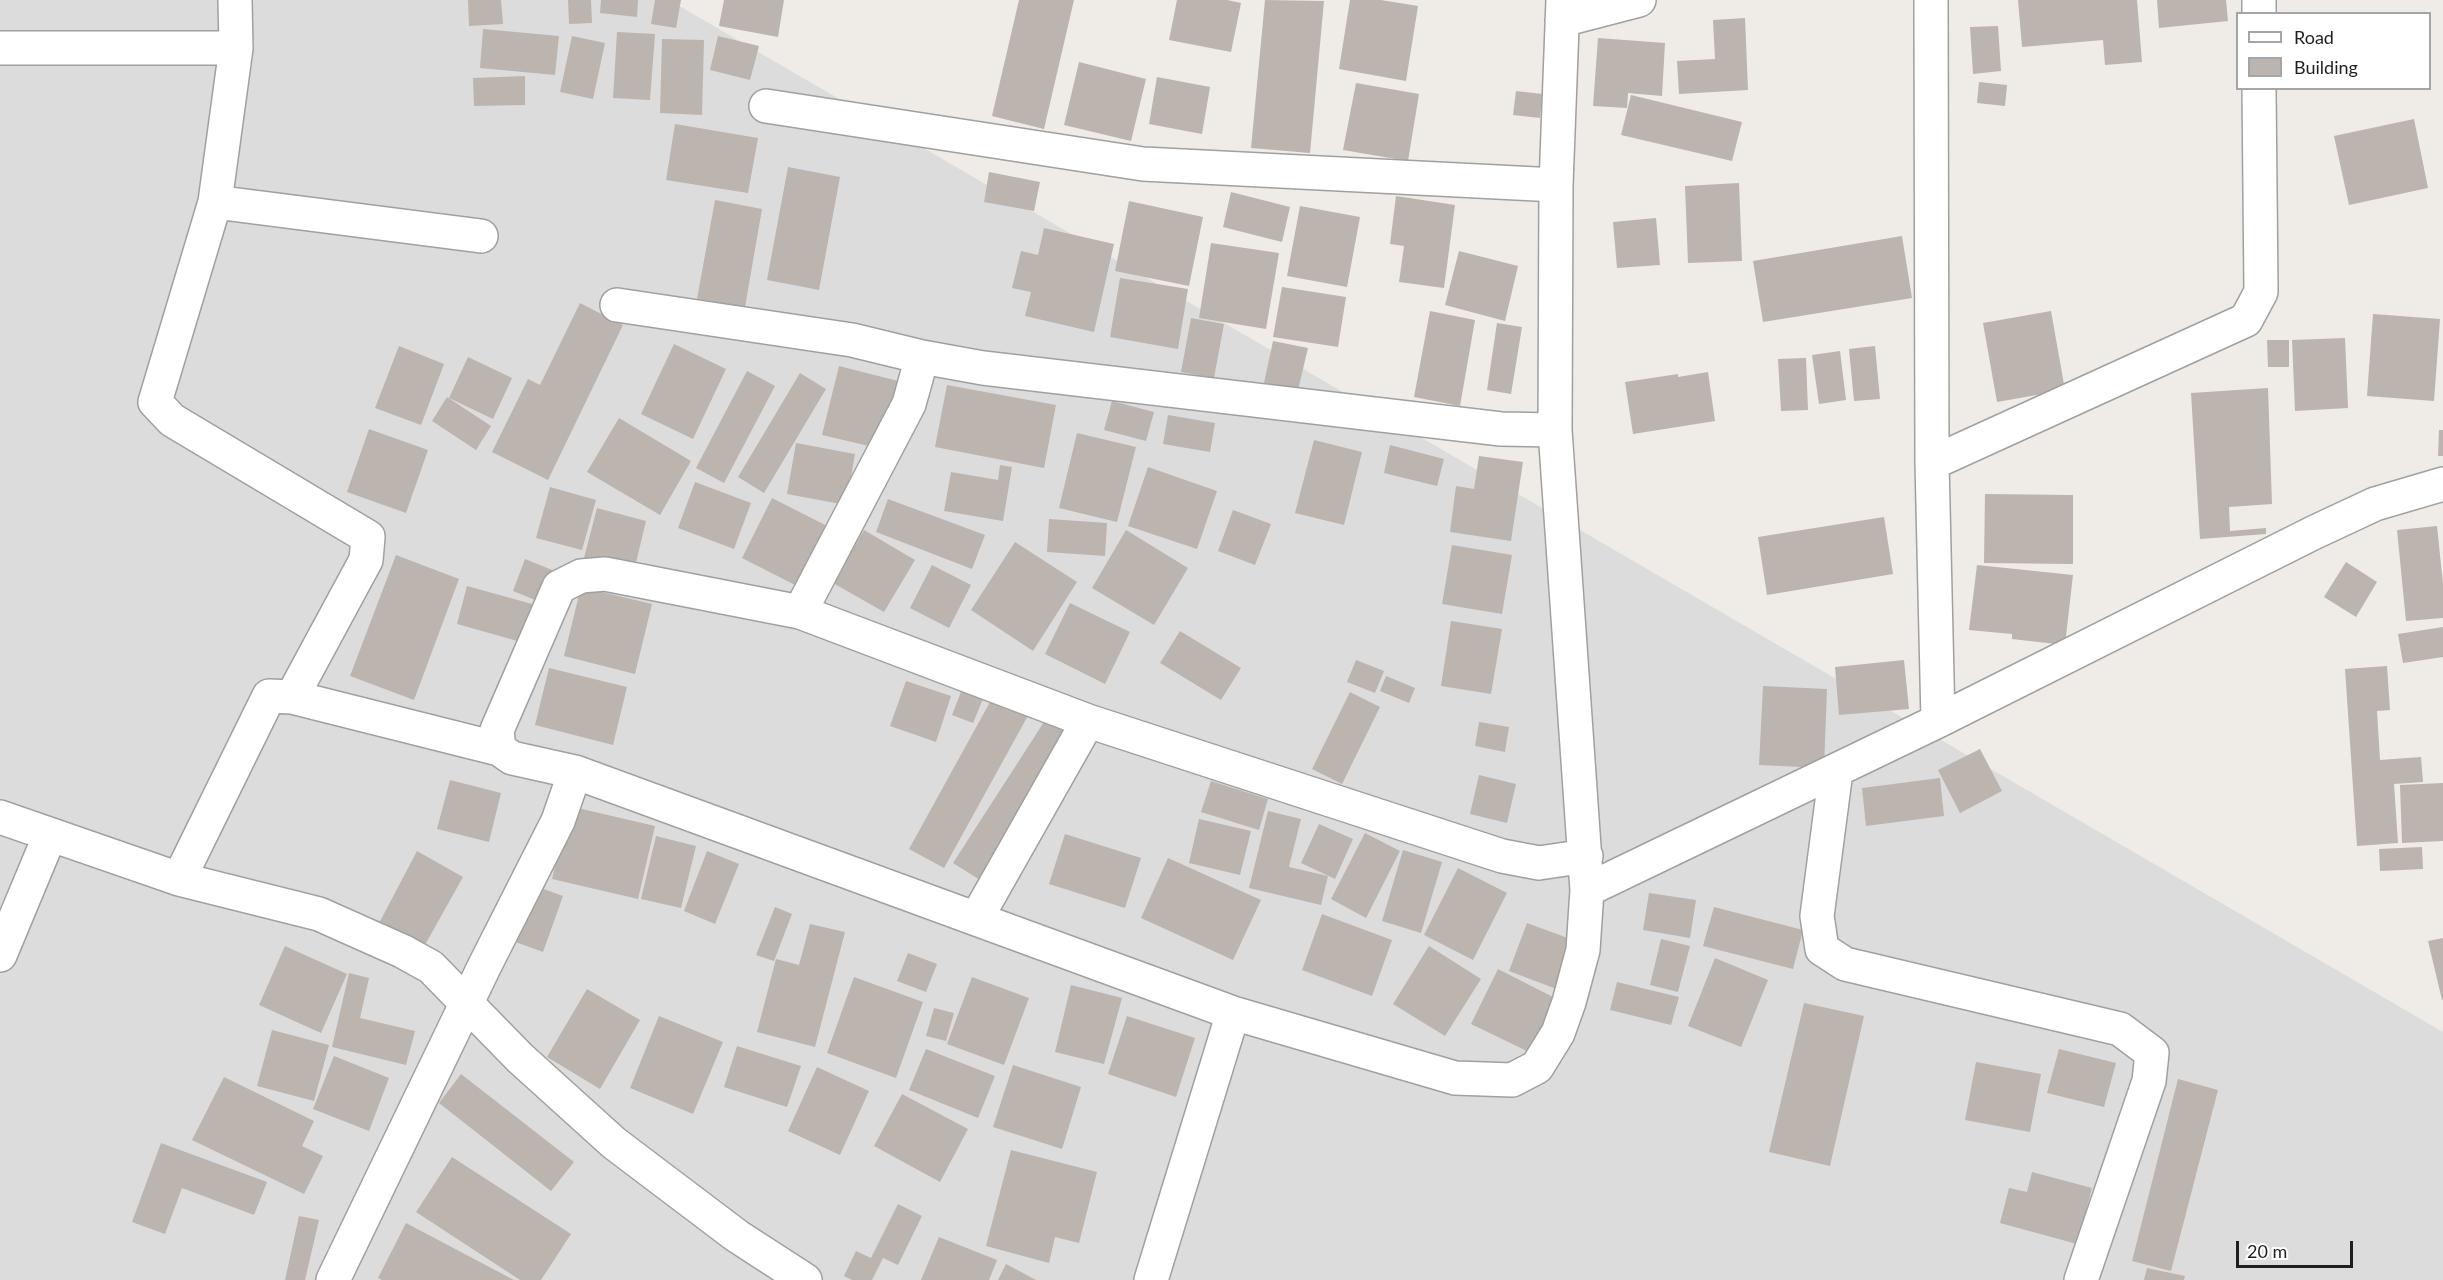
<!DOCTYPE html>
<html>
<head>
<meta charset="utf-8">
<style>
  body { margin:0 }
  #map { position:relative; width:2443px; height:1280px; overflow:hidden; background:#efebe6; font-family:Lato,sans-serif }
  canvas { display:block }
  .legend { position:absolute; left:2236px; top:12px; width:195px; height:78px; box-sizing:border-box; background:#fff; border:2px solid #a5a5a5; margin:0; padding:8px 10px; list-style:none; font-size:18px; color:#1f1f1f }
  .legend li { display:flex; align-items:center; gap:12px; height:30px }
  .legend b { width:30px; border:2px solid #a5a5a5 }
  .scale { position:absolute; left:2236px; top:1241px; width:117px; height:27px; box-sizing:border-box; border:3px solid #1f1f1f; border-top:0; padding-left:8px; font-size:18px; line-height:21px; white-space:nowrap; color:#1f1f1f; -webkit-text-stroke:4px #fff; paint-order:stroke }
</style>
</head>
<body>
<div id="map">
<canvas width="2443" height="1280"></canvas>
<ul class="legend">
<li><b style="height:8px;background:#fff"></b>Road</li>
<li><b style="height:16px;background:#bcb4af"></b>Building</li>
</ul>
<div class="scale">20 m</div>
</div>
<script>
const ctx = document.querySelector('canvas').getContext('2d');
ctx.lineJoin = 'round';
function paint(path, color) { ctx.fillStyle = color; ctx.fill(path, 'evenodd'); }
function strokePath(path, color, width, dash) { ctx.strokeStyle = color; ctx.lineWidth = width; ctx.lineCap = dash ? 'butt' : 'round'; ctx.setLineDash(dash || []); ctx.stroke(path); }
const residential = new Path2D(`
  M0,0H669L2443,1032V1280H0Z`);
const building = new Path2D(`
  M468,0H501L503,24L469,26Z
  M568,0H591L592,23L569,24Z
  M601,0H638L637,17L600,13Z
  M655,0H681L676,28L651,24Z
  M724,0H784L778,37L719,26Z
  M1019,0H1074L1044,129L992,116Z
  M1177,0H1227L1241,3L1231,52L1169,40Z
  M1265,0L1324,1L1310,153L1251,148Z
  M1350,0H1381L1418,6L1406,81L1339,69Z
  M2018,0H2137L2142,62L2105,65L2103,40L2022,47Z
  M2157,0H2226L2228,21L2159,28Z
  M1745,18L1748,90L1679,94L1677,61L1715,59L1713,20Z
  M1998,26L2001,71L1973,74L1970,27Z
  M483,29L559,36L555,75L480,68Z
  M617,32L655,34L650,100L613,98Z
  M572,36L605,43L593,99L560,92Z
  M718,36L759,46L750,80L710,70Z
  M1598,38L1665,43L1662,96L1628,93L1627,108L1593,106Z
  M662,39L704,40L702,115L660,113Z
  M1079,62L1146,79L1131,141L1064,125Z
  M525,76V105L474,106L473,78Z
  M1157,77L1210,87L1202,134L1149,124Z
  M1979,82L2007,85L2005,106L1977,103Z
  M1356,83L1419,94L1408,161L1343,150Z
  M1516,91L1542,94L1540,118L1513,115Z
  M1631,95L1742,122L1732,161L1621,135Z
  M2414,119L2428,188L2349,205L2334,136Z
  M675,124L758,138L748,193L666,180Z
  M788,167L840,177L819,290L767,280Z
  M989,172L1040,182L1034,211L984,202Z
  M1739,183L1742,261L1688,263L1685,186Z
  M1231,192L1290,207L1282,242L1223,227Z
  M1396,196L1455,205L1444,288L1399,282L1404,246L1390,244Z
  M715,200L762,209L745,307L697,299Z
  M1129,201L1203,217L1189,286L1115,271Z
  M1300,206L1360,217L1347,287L1287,276Z
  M1656,218L1660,265L1617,268L1613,222Z
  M1044,228L1114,244L1094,332L1025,316L1031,292L1012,288L1021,251L1038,255Z
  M1902,236L1912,298L1763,322L1753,261Z
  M1211,243L1279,253L1266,329L1199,318Z
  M1459,251L1518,266L1505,321L1445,305Z
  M1120,278L1188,289L1178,349L1110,337Z
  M1282,287L1346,297L1338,347L1273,337Z
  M580,303L623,325L548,480L492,452L528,379L540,385Z
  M1430,311L1475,320L1460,406L1414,397Z
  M2051,311L2065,390L1997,402L1983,323Z
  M2373,314L2440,319L2434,401L2367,396Z
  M1191,318L1224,324L1214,378L1181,372Z
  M1497,323L1522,327L1511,394L1487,390Z
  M2345,338L2348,408L2295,411L2292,340Z
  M2267,340H2289V367H2268Z
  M1273,341L1308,348L1298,390L1264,383Z
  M674,344L726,369L693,439L641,414Z
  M399,346L444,364L421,425L375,408Z
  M1875,346L1880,399L1854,401L1849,349Z
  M1840,351L1846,400L1819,404L1812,355Z
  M468,357L512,378L493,419L449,398Z
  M1806,358L1808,410L1781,411L1778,359Z
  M839,366L902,382L886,450L822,435Z
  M747,371L775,386L724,483L696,468Z
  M1708,372L1715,421L1633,434L1625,382L1678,374V377Z
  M800,373L826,389L764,493L738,477Z
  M947,385L1056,405L1044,468L935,447Z
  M2268,388L2272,504L2229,507L2230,531L2266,528V534L2200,539L2191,393Z
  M447,397L491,426L476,450L432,421Z
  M1112,401L1154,412L1146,441L1104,430Z
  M1168,415L1215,423L1210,452L1163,444Z
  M619,418L691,461L660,515L587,472Z
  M369,429L428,450L406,513L347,492Z
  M2439,430H2443V456H2438Z
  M1077,433L1136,447L1117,522L1059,508Z
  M1314,440L1362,452L1344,525L1295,513Z
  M796,443L855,454L846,505L787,494Z
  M1390,445L1444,459L1437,486L1384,473Z
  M1479,456L1523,462L1511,541L1450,532L1456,486L1474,489Z
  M1000,465L1012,467L1003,521L944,511L951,472L998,480Z
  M1148,467L1217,491L1197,549L1128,526Z
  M695,482L751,503L734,549L678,528Z
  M550,487L596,500L582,550L536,538Z
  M1985,494L2073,495V564L1984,563Z
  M772,498L833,529L803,589L742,558Z
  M888,499L985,535L972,569L876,532Z
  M597,508L646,521L634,571L584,558Z
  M1233,510L1271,524L1255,565L1218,551Z
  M1884,517L1893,574L1767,595L1758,537Z
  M1049,519L1107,523L1105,556L1047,552Z
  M2437,526L2443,584V618L2406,621L2397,530Z
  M864,530L915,560L884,612L833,583Z
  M1126,530L1188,568L1154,625L1092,588Z
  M1015,542L1077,582L1033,651L971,610Z
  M1452,545L1512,555L1502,614L1442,604Z
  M396,555L459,579L414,700L350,676Z
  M525,559L552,570L540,602L513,591Z
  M2346,562L2377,582L2356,617L2324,597Z
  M932,565L971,585L949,628L910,608Z
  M1977,565L2073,575L2065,645L2012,639V634L1969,630Z
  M467,586L532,604L521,642L457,624Z
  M581,587L652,604L635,674L564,656Z
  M1070,603L1130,632L1105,684L1045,654Z
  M1451,621L1502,629L1491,694L1441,686Z
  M2443,627V657L2403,663L2398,634Z
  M1180,631L1241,668L1221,700L1160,663Z
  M1356,660L1384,671L1375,693L1347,682Z
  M1904,660L1909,709L1839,715L1835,667Z
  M2387,666L2390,710L2377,711L2380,760L2421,757L2423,782L2394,784L2398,843L2357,846L2345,669Z
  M549,668L627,687L613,745L535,725Z
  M1386,676L1415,688L1409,703L1380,691Z
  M906,681L951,696L936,742L890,726Z
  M964,684L985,694L973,723L952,715Z
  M1763,686L1827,689L1824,768L1759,765Z
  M1350,692L1380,707L1342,784L1312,769Z
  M995,693L1030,712L944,868L909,849Z
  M1053,708L1080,726L980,880L953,863Z
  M1479,722L1509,727L1505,752L1475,746Z
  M1980,749L2002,791L1960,813L1938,770Z
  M1479,775L1516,784L1507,823L1470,814Z
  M1940,778L1944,816L1866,826L1862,788Z
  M450,780L501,793L489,842L437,829Z
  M1211,781L1268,799L1259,830L1201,812Z
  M2443,783V841L2402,843L2400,785Z
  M569,806L655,826L638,899L552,879Z
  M1268,811L1301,819L1289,867L1328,876L1321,905L1249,888Z
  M1199,819L1251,831L1240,875L1189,863Z
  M1319,824L1353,839L1335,879L1301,863Z
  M1365,833L1400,851L1366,918L1331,899Z
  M1065,834L1141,858L1125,908L1049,884Z
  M656,836L696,846L681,908L641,899Z
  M2422,847L2423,869L2380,871L2379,849Z
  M1403,850L1442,862L1421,933L1382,921Z
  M417,851L463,877L421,952L377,927Z
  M707,851L739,864L715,924L684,911Z
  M1168,858L1261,900L1233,960L1141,918Z
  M1458,868L1507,893L1473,960L1424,935Z
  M527,883L563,896L543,952L507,939Z
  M1649,893L1696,900L1690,938L1643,930Z
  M775,907L792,914L774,961L756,955Z
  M1714,907L1803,930L1793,969L1703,946Z
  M1322,914L1392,940L1372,996L1302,970Z
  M1527,923L1576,941L1559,990L1509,971Z
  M810,924L845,932L815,1047L757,1032L776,959L799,965Z
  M2443,938V1000H2442L2428,941Z
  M1661,939L1690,946L1678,992L1650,985Z
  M285,946L347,974L321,1033L259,1005Z
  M1429,946L1481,979L1445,1036L1393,1004Z
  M908,953L937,964L926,992L897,981Z
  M1715,958L1768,980L1741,1047L1688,1026Z
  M1498,969L1555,998L1529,1052L1471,1024Z
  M349,973L369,978L360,1018L415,1031L406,1065L332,1047Z
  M854,977L923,1002L896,1078L827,1053Z
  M972,977L1029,998L1004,1065L947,1044Z
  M1617,982L1679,997L1671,1025L1610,1010Z
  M1071,985L1122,998L1104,1064L1055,1052Z
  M587,989L640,1020L600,1089L547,1057Z
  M1804,1003L1864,1016L1830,1166L1769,1152Z
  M934,1008L954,1013L946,1041L926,1036Z
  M659,1016L723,1042L693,1114L630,1088Z
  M1127,1016L1195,1038L1176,1097L1108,1074Z
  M272,1030L329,1045L314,1101L257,1086Z
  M737,1046L801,1066L787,1107L724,1087Z
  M926,1049L995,1076L978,1118L909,1090Z
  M2059,1049L2116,1063L2104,1107L2047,1093Z
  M334,1056L389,1078L369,1131L313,1109Z
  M1976,1062L2041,1074L2030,1132L1965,1120Z
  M1013,1065L1081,1087L1062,1149L993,1127Z
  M817,1067L869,1091L840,1155L788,1131Z
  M461,1074L574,1162L551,1191L439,1103Z
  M224,1077L314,1121L302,1146L323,1156L304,1194L192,1140Z
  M2178,1079L2218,1090L2171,1271L2132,1261Z
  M902,1094L968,1129L940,1182L874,1146Z
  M161,1143L267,1182L254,1215L182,1188L165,1234L132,1222Z
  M1011,1150L1097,1172L1079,1243L1055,1237L1049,1263L986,1246Z
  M452,1157L571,1234L541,1280H520L416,1212Z
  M2032,1172L2092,1188L2077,1244L2000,1223L2009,1188L2027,1192Z
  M898,1204L922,1216L898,1265L883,1258L872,1280H852L844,1276L856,1251L871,1258Z
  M299,1216L319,1220L305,1280H285Z
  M406,1223L514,1280H382L378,1278Z
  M939,1237L997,1260L989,1280H921Z
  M1006,1264L1036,1280H998Z
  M2147,1268L2185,1276L2184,1280H2144Z`);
const minor = new Path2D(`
  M235,0L236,48L215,202L155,402L172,420L368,537L366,560L292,697
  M1931,0L1932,463L1938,721
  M2259,0V14
  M1562,20L1639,0
  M0,48H236
  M766,106L1143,164L1556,185
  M215,202L481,236
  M617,305L852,340L922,357
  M1932,463L2246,320L2261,292L2259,88
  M800,612L1088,721L1502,856L1539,863L1586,856
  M1836,771L1817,916L1822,949L1845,964L2120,1029L2152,1053L2149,1081L2081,1280
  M575,772L1233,1013L1455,1078L1512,1080L1537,1067L1558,1033L1569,1002L1583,950L1587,890L1555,430
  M0,817L179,879L319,914L402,951L431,967L520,1058L614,1143L737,1236L805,1280
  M179,879L269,696L292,697L499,749
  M1587,890L1938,721L2315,532L2375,504L2443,484
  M976,919L1088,721
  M0,955L50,835
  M333,1280L485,965L558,821L575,772L512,758L499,749L497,730L559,587L581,576L605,574L800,612L909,404L922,357L983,368L1501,429L1555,430L1556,185L1563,0
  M1151,1280L1233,1013`);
paint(residential, '#dddcdc');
paint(building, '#bcb4af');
strokePath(minor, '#a0a0a0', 36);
strokePath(minor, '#fff', 33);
</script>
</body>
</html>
